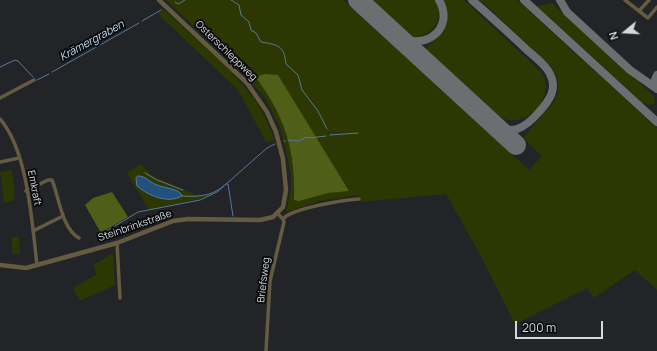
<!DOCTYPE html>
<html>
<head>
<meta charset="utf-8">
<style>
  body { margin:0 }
  #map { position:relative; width:657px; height:351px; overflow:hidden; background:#222428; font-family:Manrope,sans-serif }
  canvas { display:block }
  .north { position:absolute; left:605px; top:12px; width:40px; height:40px; -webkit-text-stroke:3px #0c0d0f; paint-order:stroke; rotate:252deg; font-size:11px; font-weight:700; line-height:16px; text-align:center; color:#d6d7da }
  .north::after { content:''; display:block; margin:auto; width:14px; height:18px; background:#d6d7da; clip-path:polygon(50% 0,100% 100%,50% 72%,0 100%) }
  .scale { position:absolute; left:515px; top:321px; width:88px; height:18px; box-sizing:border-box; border:2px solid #d6d7da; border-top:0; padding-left:5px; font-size:12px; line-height:14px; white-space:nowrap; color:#d6d7da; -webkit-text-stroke:3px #0c0d0f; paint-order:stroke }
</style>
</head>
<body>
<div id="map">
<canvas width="657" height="351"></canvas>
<div class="north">N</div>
<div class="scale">200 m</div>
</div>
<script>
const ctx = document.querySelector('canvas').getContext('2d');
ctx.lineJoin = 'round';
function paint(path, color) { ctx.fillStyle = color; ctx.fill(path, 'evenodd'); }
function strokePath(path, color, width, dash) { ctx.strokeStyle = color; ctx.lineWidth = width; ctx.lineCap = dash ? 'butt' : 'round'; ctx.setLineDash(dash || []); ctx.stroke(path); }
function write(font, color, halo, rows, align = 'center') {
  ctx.font = font + ' Manrope,sans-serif'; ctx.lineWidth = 4; ctx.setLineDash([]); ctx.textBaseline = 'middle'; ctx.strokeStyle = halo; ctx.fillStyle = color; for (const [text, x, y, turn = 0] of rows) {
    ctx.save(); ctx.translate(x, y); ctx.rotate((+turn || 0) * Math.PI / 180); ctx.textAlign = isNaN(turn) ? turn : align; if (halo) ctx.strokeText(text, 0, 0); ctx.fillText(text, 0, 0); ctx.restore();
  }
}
const green = new Path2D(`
  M166,0H343L529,170L542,156L523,138L554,102L558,92V79L550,65L480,0H517L657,128V290L635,270L594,298L587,288L515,324L477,249L446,194L360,202L358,195L320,201L286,212L291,188V173L280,127L265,98L240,70Z
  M372,0H435C446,19 432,38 411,37Z
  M442,0H464L541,72C558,96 526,131 500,117L425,49C438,34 452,20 442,0Z
  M552,3L652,94L655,99L654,104L649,105L643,103L537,6Z
  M163,9C191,35 229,65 251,95C262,108 268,123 274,139L272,141L266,142L238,90L159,15V12Z
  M141,164L151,175L196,195L212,194L199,199L149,210L127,173Z
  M12,170L15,194H13L14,200L4,203L0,172Z
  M12,237H19L20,254H12Z
  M113,253L115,285L80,301L73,288L97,274L93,265Z`);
const forest = new Path2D(`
  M265,74L278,75L349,191L328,193L299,201L294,200C296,153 285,116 257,79L258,76Z
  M112,192L128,217L101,233L85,205L93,198Z`);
const water = new Path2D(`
  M138,176C144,175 151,183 157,185C164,188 181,189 182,196C168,204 149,196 137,186L136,178Z`);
const stream = new Path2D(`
  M231,0L239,5L241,15L249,22L251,30L256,33L261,42C279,45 284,46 286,64L298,75L302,90L318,111L327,129
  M175,2L178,4L185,0
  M142,21L161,10
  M0,67L15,60L18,61L33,77
  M52,72L139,23
  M37,80L49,74
  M330,135L358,133
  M288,140L299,141L306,137L309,138L326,136
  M284,141H285
  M145,173L157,180L183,190
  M182,196C199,197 213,196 226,184H228L233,216
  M102,234L138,212L200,200L217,192L267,148L275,144`);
const taxiway = new Path2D(`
  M472,0C491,17 509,33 527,50C535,57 546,65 550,74C558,89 549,101 539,112C526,127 511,138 492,123
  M524,0L657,122
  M560,0L567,12L630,70L657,89
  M399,37C426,51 455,28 439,0
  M655,87L654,82L657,75`);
const runway = new Path2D(`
  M358,0L516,145`);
const minor = new Path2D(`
  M625,0L648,18L657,7
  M639,11L649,0
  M0,98L34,80
  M0,119C28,151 32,223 37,265
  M0,162L19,158
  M26,191L48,180H52C59,197 62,229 79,238
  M283,219C292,208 344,200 359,199
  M33,231L63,216
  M117,243L120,298
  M266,351L270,281L284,222L283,219L278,214`);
const tertiary = new Path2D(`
  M0,265L26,268L117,243L173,221L188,219L260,220L273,217L283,207L286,190L283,159L276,132L267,112L247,83L159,0`);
const streetNames = [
  ["Osterschleppweg",226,51,44],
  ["Emkraft",34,188,79],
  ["Steinbrinkstraße",135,226,-19],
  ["Briefsweg",264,280,-83]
];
const waterNames = [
  ["Krämergraben",92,41,-29]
];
paint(green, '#2d3701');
paint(forest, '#505e18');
paint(water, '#205180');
strokePath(water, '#57799b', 1);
strokePath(stream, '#57799b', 1);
strokePath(taxiway, '#6c6e72', 8);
strokePath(runway, '#6c6e72', 20);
strokePath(minor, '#655b40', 3.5);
strokePath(tertiary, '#655b40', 4.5);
write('10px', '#d6d7da', '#0c0d0f', streetNames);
write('italic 11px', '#c1ddfa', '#0c0d0f', waterNames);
</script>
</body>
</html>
